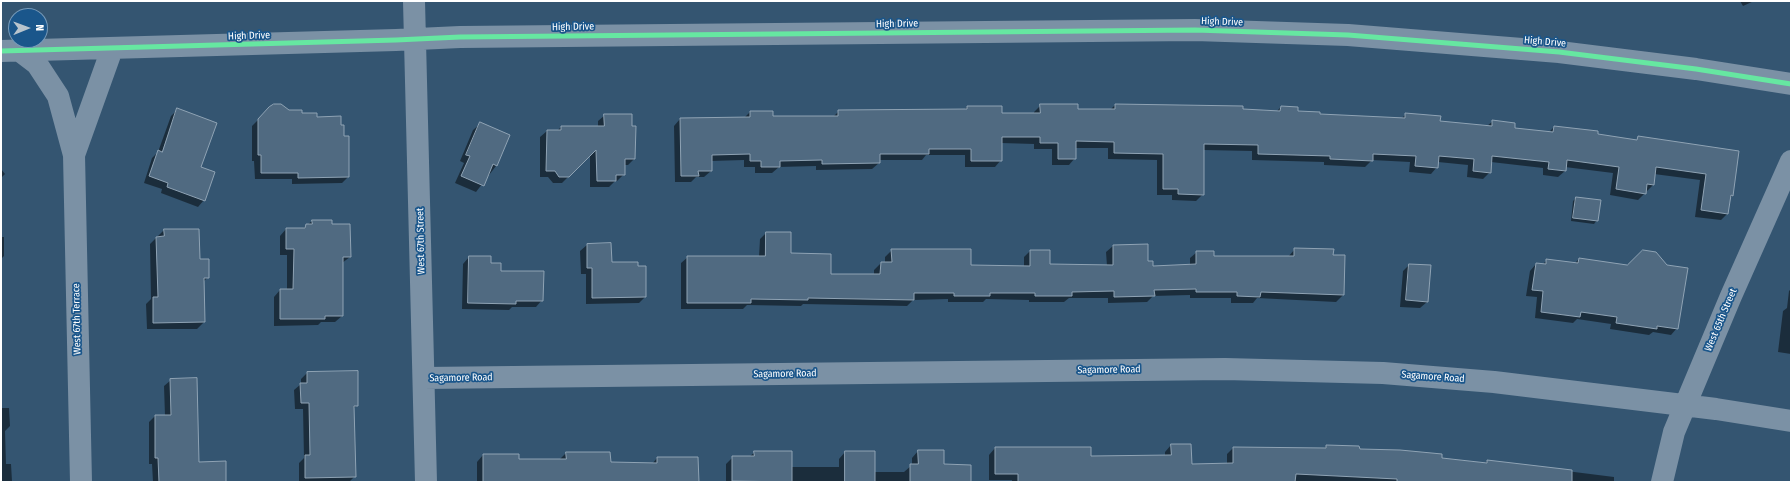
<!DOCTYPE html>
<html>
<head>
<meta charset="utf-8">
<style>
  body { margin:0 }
  #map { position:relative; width:1792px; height:483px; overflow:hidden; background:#345571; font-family:"Fira Sans Condensed",sans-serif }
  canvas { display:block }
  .frame { position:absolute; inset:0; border:2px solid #fff; pointer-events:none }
  .north { position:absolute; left:8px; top:8px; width:40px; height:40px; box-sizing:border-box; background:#1a568b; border:1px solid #769ab9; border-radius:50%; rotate:89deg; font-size:11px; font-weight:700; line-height:16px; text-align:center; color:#fff }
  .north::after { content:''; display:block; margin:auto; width:14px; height:18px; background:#b8c4cd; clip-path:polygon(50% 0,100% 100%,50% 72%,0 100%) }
</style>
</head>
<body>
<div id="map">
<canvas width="1792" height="483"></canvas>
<div class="frame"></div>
<div class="north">N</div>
</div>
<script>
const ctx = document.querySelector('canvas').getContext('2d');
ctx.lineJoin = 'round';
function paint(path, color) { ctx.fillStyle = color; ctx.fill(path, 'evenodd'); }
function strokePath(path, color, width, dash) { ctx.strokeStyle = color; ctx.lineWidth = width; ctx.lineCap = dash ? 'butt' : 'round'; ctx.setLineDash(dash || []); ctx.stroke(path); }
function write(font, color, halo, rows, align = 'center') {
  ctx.font = font + ' "Fira Sans Condensed",sans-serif'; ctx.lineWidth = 3.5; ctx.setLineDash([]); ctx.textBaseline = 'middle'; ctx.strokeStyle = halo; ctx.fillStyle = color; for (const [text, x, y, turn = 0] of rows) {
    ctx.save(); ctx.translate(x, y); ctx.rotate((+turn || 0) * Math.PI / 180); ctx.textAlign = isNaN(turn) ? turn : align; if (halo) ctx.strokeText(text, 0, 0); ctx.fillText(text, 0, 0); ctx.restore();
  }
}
const shadow = new Path2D(`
  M1740,1H1754L1743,6Z
  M1041,105L1077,110H1110L1115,105L1277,111L1281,107L1297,112L1354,117L1401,119L1406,114L1439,122L1487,126L1493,121L1514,129L1549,132L1554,127L1635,141L1639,137L1738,152L1732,196L1729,199L1727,214L1721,220L1695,217L1700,180L1654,174L1653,185L1638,200L1610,195L1613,173L1565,167V171L1558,177L1543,175V168L1491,162L1490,172L1483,179L1467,177L1468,165L1438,162L1437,167L1431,174L1409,172L1410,162L1372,160L1365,167L1324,165V162L1252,160V151L1203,150V194L1196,201L1172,200V195H1157V160L1108,159V148H1075V158L1069,165H1052V149H1034V144L1001,143V160L995,167H965V155H926L922,160H879V163L872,169L816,170V166L779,167L772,173H755V167H744V160L711,161V171L704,177H696L691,182H675L674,126L680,119L744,118L750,112H772V117H833L839,111L964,110L967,107L1002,114H1034V112Z
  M272,106L340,126L348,177L342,183L292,184V179H255L254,161H252V126Z
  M177,110L200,167L204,200L198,207L161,193L162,189L144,183L152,158L158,152L171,116Z
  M605,115L631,127L634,159L628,165H624V174L617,181H615L609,187H590V155L562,183H553L548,177H540V137L547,131H557L561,127H598V121Z
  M480,124L509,136L496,166L476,192L455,183L464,163L460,161L473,130Z
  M1,169L5,174L1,178Z
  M1576,198L1597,220L1594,224L1571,221L1573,201Z
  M312,221L331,225L350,257L342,263V316L335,322H321L318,325L274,326V297L280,290H287V255H280V236L286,229H302Z
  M164,230L208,277L203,282L204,322L197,329H147L146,304L151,299L150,244Z
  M766,233L789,254L830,275H874V270L881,263H885V257L892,250L970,266L1024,267V257L1030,251L1049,265L1107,266L1106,252L1113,246L1147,262L1152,267L1190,265V258L1197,252L1213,257H1288L1295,249L1332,256H1344L1343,295L1336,302L1257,298L1253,303H1231V298H1190V295L1153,296L1147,302L1108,303V298H1069L1064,302H1029V300L986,299L983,302H948V299L913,300L907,306L803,304L801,306L747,305L743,309H681V263L688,257H759L760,239Z
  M1,237H4V256L1,259Z
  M587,245L611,263L637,268L645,297L639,303L586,304V274H581L580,251Z
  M469,257L490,264L542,300L536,307H512L509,310L462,309L463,264Z
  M1579,259L1677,328L1671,335L1653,332L1649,335L1610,329L1611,324L1577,319L1573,323L1535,318L1537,297L1526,296L1530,271L1536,264L1542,265L1547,260L1575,263Z
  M1409,265L1427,302L1420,308L1400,307L1403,271Z
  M1791,289V354L1778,352L1783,311L1787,308L1789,291Z
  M307,373L357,405L353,409L355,476L349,482H299V463L304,458L303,409H295L294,390L301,384V379Z
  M171,380L198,463L225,482H153L152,464H149V422L155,416H165L164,386Z
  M1,398L2,408H9L10,426L5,431L6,464H11L12,481L11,482H1Z
  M1171,445L1191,465L1227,464V454L1233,448L1323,449L1327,446L1485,463L1487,461L1614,477V482H1326L1294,481V482H1012V480H989V455L995,448L1090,457L1165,456V452Z
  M918,451L970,482H726V464L733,457H749L755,452L791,467H839V459L845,452L874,472H904L912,465V458Z
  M566,453L610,463L652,464L657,458L698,482H477V462L483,455L518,460H559Z`);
const building = new Path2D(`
  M274,104H281L289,110H302V113H317V117L341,116V125H344V136H349V177L298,178V173H261V155H258V119L269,107Z
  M1040,104H1078V109H1115V104L1243,106V109L1280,111L1281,106L1298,107V111L1320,112V114L1405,118V113L1441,116L1440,121L1492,126V120L1515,123V128L1553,132L1554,126L1598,131V134L1637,140L1638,136L1739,151L1733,196L1731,195L1728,214L1701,210L1706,174L1656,167L1654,185L1647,184L1646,194L1616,189L1619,167L1567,160L1566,171L1548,169L1549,162L1492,156L1491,173L1473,171L1474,159L1439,156L1438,168L1415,166L1416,156L1373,154V161L1330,159V156L1258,154V145L1204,144V195L1178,194V189H1163V154L1114,153V142L1076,141V159H1058V143H1040V137H1002V161H971V149H929V154H880V163L822,164V160L780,161V167H761V161H750V154L712,155V171H698L699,176H681L680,118L750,117V111H773V116H838V110L967,109V106H1002V113H1040Z
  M177,108L217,123L201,167L215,172L205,201L167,187L168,183L149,176L158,150L162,152Z
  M604,114H632V126H636L635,159H625V175H616V181H597L596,150L569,177H559L555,171H546L547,130H561V126H604Z
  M480,122L510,135L497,166L493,164L484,186L461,176L470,156L466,155Z
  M1576,197L1601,200L1598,221L1573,218Z
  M312,220H332V224H350L351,257H343V316H325V319H280V289H293L294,249H286V228H305L306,224H312Z
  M164,229H199L200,259H209V278H204L205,322L153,323V297H158L156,237L164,236Z
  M766,232H791V253L831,254V274H880L881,262H892L891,249H971V265L1030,266V250H1050V264L1113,265V245L1148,244V261H1153V266L1196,264V251H1214V256H1294V248L1334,249L1333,255H1345L1344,295L1261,292L1260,297L1237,296V292H1196V289L1154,290L1155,296L1114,297V291L1072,292V296H1035V293H990V296H954V293H914V300L808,298V300L751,299V303H687V256H765Z
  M611,243L612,262H638V266H646V297L592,298V268H587V244Z
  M1643,250L1656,252L1667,265L1688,268L1678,329L1657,326V329L1616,323L1617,317L1581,312L1580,317L1541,312L1543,291L1532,290L1536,263L1546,264V259L1578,263L1579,258L1627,265Z
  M469,256H491V263H501V271H544L543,301H516V304L468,303Z
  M1409,264L1431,265L1428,302L1406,300Z
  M358,371V406H354L356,477L305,478V455H310L309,403H301L300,383H307V372Z
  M197,378L199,462L226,461V482H159L158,458H155V415H171L170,379Z
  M1171,444H1191L1192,464L1233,463V447L1326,448V445L1359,446L1360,449L1400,450L1442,454V458L1487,463V460L1572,470V482H1397V479L1296,474L1295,482H1018V474H995V447H1091V456L1171,455Z
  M918,450H944V464L971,465V482H910V464H918Z
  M754,451H792V482L732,481V456H754Z
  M845,451H875V482H845Z
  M566,452H610L611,462L657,463V457H698L699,482H483V454H519V459H566Z`);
const minor = new Path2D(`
  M414,1L426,482
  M1,51L396,40L460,37L1195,30L1348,35L1559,52L1696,69L1791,84
  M20,51L37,64L58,96L74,155L81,482
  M74,155L112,49
  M424,378L1225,369L1383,373L1494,382L1716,409L1791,421
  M1662,482L1674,432L1731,296L1791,161`);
const cycleway = new Path2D(`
  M1,51L396,40L460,37L1195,30L1348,35L1559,52L1696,69L1791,84`);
const streetNames = [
  ["High Drive",1222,22,2],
  ["High Drive",897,24,-1],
  ["High Drive",573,27,-1],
  ["High Drive",249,36,-2],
  ["High Drive",1545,42,5],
  ["West 67th Street",421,241,-91],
  ["West 67th Terrace",77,319,-91],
  ["West 65th Street",1721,320,-67],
  ["Sagamore Road",1109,370,-1],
  ["Sagamore Road",785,374,-1],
  ["Sagamore Road",1433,377,4],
  ["Sagamore Road",461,378,-1]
];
paint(shadow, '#0007');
paint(building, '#506a81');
strokePath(building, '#8fa3b4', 1);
strokePath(minor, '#7b91a5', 22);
strokePath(cycleway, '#66e7a1', 5);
write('10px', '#fff', '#1a568b', streetNames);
</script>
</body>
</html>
